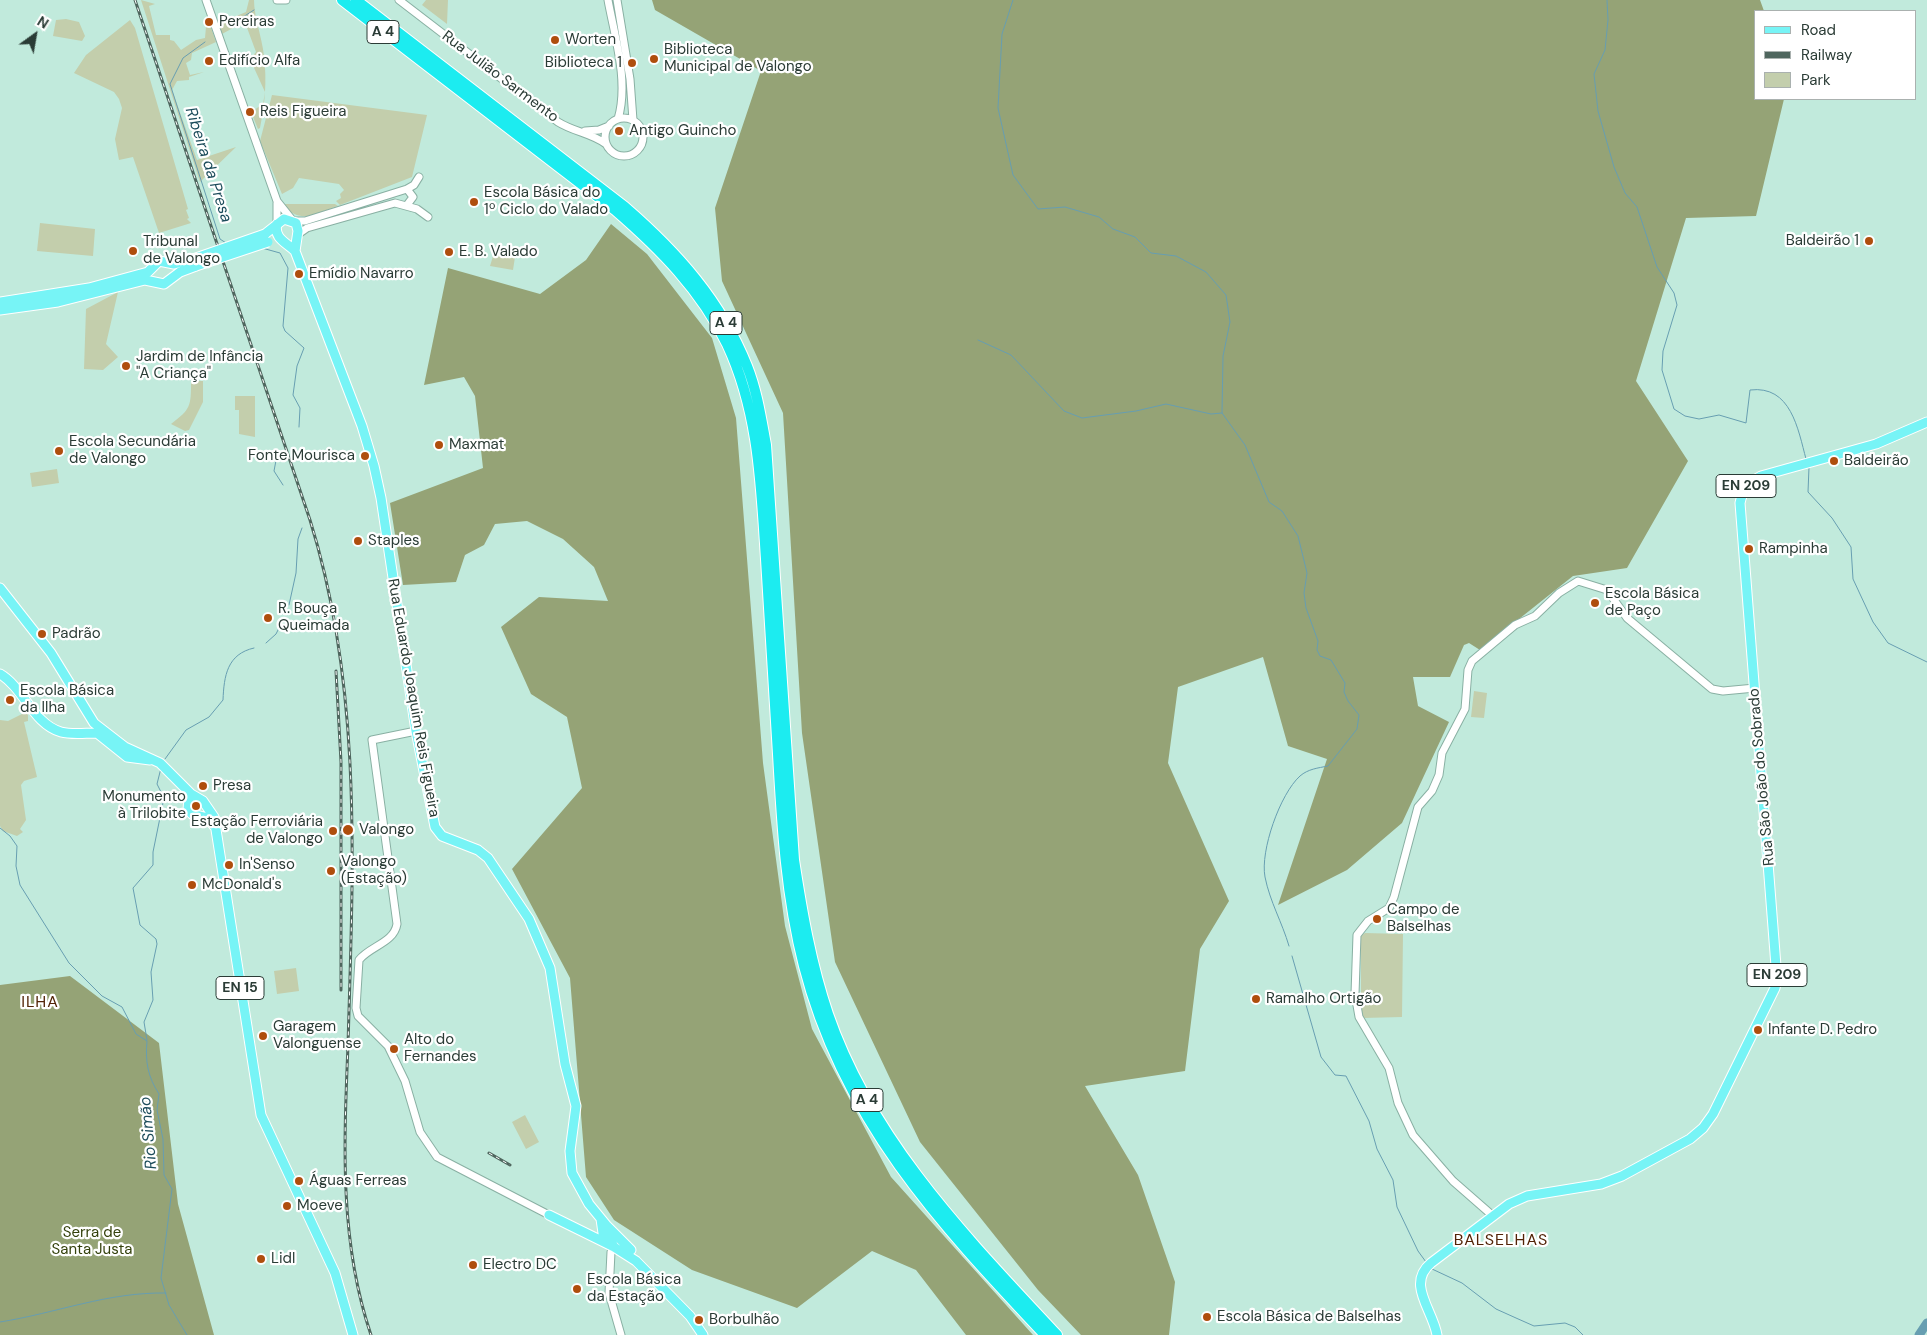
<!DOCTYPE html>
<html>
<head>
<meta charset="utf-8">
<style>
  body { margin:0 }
  #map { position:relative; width:1927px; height:1335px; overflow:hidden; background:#c1eadc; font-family:"DM Sans",sans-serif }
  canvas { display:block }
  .legend { position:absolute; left:1754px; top:10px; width:162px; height:90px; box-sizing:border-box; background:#fff; border:1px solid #aab1af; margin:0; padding:6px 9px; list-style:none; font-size:15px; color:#2b3c36 }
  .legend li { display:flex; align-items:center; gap:10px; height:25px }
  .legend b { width:25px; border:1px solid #aab1af }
  .north { position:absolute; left:10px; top:10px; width:50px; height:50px; -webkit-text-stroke:4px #fff; paint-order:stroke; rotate:32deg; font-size:14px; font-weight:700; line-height:20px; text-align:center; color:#2b3c36 }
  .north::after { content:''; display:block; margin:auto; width:18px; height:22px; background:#2b3c36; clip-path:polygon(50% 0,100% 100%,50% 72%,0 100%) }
</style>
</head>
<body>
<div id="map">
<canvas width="1927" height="1335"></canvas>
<ul class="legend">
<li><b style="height:6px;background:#77f4f6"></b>Road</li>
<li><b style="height:6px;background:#4f665e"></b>Railway</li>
<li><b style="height:14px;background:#c3ceac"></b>Park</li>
</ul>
<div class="north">N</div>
</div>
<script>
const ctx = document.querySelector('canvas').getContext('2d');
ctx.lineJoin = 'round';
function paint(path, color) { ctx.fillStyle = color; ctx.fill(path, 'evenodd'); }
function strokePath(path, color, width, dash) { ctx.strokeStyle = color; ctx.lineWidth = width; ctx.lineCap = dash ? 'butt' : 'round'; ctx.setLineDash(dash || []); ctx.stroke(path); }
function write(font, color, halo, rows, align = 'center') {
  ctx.font = font + ' "DM Sans",sans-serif'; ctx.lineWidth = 4.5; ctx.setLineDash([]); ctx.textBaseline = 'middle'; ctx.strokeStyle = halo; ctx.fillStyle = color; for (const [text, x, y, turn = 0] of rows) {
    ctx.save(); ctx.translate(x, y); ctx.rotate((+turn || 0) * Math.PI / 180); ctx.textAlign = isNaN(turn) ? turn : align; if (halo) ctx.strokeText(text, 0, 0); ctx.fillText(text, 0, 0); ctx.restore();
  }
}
const green = new Path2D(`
  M141,0L155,4L149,6L156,35H170V40L174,41L181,50L196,40L205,38L207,16L216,42L192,53L191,60L186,63L190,75L204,72L189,77V80L177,81L172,90L197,160L236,147L200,182Z
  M249,0H254C254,17 262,37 264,56C267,82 265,103 260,128L258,129L251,112L263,104L265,92L250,59L256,52L246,25L242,23L222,34L217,20L220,19L222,22L246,12Z
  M426,0H448L447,24L422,5Z
  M66,19L79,22L85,36L82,41L53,36L56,20Z
  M130,20L135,28L188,209L186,210L189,218L187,219L191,223L159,233L133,157L119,160L115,139L122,108L119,99L114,92L74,73L86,55Z
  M272,95L427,115L412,177L340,205L336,201L341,198L340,194L344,190L339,184L299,178L293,188L282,194L260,141Z
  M283,204H335L338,206C316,213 300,226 283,204Z
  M40,223L95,229L93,256L37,251Z
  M494,253L515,257L513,270L490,266Z
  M118,292L106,344L118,357L103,370L84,369L86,309Z
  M191,381H203V402L189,430L185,431L171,424C191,409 191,406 191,381Z
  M235,396H255V437L239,434V410H235Z
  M57,469L59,483L32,487L30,473Z
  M1474,691L1487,693L1484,718L1471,717Z
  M28,711V721L24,722L37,777L24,781L21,785L26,820L20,829L23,832L17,836L3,831L0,826V720L8,721Z
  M1365,933L1403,934L1402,1017L1363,1018L1361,1014V936Z
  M296,968L299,991L277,994L274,971Z
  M525,1115L539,1142L526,1149L512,1122Z`);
const forest = new Path2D(`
  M652,0H1760L1764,11H1756V99H1784L1756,216L1686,218L1636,381L1688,461L1627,568L1573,576L1480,650L1469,643L1464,645L1450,677H1413L1418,706L1449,722L1402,823L1347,870L1278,905L1327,759L1288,746L1263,657L1178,687L1168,763L1229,901L1200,949L1185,1071L1085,1086L1138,1175L1175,1282L1169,1335H1081L1038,1290L920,1142L835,962L802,733L783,413L722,281L715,208L761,71L655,10Z
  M611,224L647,254L712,338L736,418L763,763L785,926L812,1029L891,1177L1033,1335H966L916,1270L872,1251L797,1308L692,1270L614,1220L586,1177L570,978L512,869L582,788L567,717L531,694L501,627L539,597L608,601L594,567L563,539L527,521L495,524L484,545L465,555L456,582L403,585L390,503L483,468L475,396L464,377L424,385L448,268L540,294L586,260Z
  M70,976L159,1043L178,1204L214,1335H0V985Z`);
const stream = new Path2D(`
  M1013,0L1002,34L998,108L1013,175L1038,209L1065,207L1099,217L1113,229L1135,237L1151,253L1176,256L1206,272L1226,295L1230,322L1223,356L1222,413L1245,445L1269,502L1282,511L1298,536L1307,573L1304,593L1306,608L1318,641L1317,650L1320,656L1331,660L1345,683L1344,692L1348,701L1359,715L1357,729L1328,766C1318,768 1308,769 1300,776C1280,794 1260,851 1265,877C1270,902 1282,922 1289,946
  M1607,0L1608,20L1605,50L1594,74L1598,111L1614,167L1625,193L1637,207L1657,267L1674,293L1677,305L1663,351L1662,370L1674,409L1685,416L1699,419L1719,415L1746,423L1750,390C1791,385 1798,429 1806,459
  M229,26L254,10
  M205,42L183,58L170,84L220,239L226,243
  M262,248L280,253L288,268L283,326L285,331L304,348L297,366L293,395L300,408L299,427
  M978,340L1011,355L1064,411L1082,418L1136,411L1166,404L1211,414L1222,413
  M277,455L274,471L283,485
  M1809,467L1808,492L1832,518L1851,547L1853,579L1873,622L1888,643L1927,662
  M289,605L296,573L298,539L302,528
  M266,643L276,634L284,618
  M165,759L186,730L209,717L223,700C224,676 227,654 254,648
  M0,828L10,836L17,846L16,866L20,885L69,963L102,996L122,1007L136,1034L147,1041C145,1062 148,1077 159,1094L157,1110L163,1139L164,1175L172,1189L161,1278L169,1305L187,1335
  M1292,956L1321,1057L1335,1075L1346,1076L1369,1121L1377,1149L1393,1180L1397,1207L1418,1251L1426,1262
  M147,1040L144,1022L153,1000L151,972L157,944L156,939L140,925L133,888L153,865V852L164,798L157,784L161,768
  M1432,1269L1462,1283L1496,1309L1516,1318L1534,1326L1565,1323L1575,1327L1583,1335
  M0,1322C57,1313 107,1292 166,1293`);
const river = new Path2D(`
  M1919,1335L1927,1323`);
const minor = new Path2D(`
  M206,0L277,201L293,221H305L407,189L414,185L419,177
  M277,0H286
  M399,0L558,122C574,132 591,133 606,144
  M608,0C615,38 629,82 618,119
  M617,0L630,79L633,120
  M605 137a19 19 0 1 1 38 0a19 19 0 1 1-38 0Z
  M585,131L599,130L609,126
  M407,205L413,197L407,189
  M277,224V203
  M297,235L307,228L395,203L417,209L428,217
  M416,731L372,740L397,924C394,943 370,946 359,960L356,1008L358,1016L388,1046L405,1081L420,1132L437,1157L549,1215
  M1493,1216L1453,1181L1413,1135L1398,1103L1389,1068L1359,1017L1355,994L1357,935L1368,921L1389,908L1394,897L1418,807L1432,791L1439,775L1442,753L1465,709L1468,670L1472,661L1515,625L1535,616L1559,593L1578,581L1607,590L1627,618L1712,689L1723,691L1755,688
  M614,1247L611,1252L609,1293L621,1335`);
const major = new Path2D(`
  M277,224C273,238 287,243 295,251
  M265,234L284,219L296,223L298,231L295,251L362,426L374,466L381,498L416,731L435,827L442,836L478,850L488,858L529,919L550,968L565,1064L576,1106L570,1151L572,1173L589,1204L607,1226L631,1250
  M0,302L89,288L148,272L159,261L174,264L193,259
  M0,310L58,302L145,280L164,284L180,272L196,266
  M0,588L51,653L94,723L125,747L160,763L191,794L203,801L214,817L261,1115L335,1273L353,1335
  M0,674C24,688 33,724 61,732C72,735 85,733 96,733
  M97,733L127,757L150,760
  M186,789L189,795L188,810L192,814L208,818L214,826
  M549,1215L614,1247L636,1261L690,1316L703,1335
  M601,1219L603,1233L613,1245
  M1437,1335C1433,1310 1406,1284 1431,1263L1509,1204L1527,1196L1601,1184L1622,1176L1690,1139L1703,1128L1713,1114L1775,988L1777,979L1740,503C1743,489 1748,483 1761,476L1876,444L1927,422`);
const highway = new Path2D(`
  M342,0L615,210C660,249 701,290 727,344C759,412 761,485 766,559C770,624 774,689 778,754C782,825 786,896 804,966C844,1121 939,1222 1045,1335
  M356,0L625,207C677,252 721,301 747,366C757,391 761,418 766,445L794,860C802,912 811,964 828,1014C872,1142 967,1238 1057,1335`);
const rail = new Path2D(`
  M135,0L310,520C363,690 353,869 348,1045C344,1142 339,1241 371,1335
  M336,671L341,762V990
  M489,1153L510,1165`);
const majorBridge = new Path2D(`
  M193,259L265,234
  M196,266L268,242`);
const markers = [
  [209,22,5,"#af4e0d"],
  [555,40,5,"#af4e0d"],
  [654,59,5,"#af4e0d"],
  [209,61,5,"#af4e0d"],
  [632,63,5,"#af4e0d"],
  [250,112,5,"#af4e0d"],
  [619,131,5,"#af4e0d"],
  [474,202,5,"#af4e0d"],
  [1869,241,5,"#af4e0d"],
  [133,251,5,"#af4e0d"],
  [449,252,5,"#af4e0d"],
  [299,274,5,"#af4e0d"],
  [126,366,5,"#af4e0d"],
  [439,445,5,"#af4e0d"],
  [59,451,5,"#af4e0d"],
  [365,456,5,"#af4e0d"],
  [1834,461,5,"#af4e0d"],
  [358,541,5,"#af4e0d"],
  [1749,549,5,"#af4e0d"],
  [1595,603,5,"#af4e0d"],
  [268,618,5,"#af4e0d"],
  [42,634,5,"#af4e0d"],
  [10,700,5,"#af4e0d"],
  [203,786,5,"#af4e0d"],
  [196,806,5,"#af4e0d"],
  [348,830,6,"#af4e0d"],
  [333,831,5,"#af4e0d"],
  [229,865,5,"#af4e0d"],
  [331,871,5,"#af4e0d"],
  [192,885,5,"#af4e0d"],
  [1377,919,5,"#af4e0d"],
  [1256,999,5,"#af4e0d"],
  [1758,1030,5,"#af4e0d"],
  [263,1036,5,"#af4e0d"],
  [394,1049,5,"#af4e0d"],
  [299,1181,5,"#af4e0d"],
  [287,1206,5,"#af4e0d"],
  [261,1259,5,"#af4e0d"],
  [473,1265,5,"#af4e0d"],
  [577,1289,5,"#af4e0d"],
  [1207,1317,5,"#af4e0d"],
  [699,1320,5,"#af4e0d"]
];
const shields = [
  [383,32,32],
  [726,323,32],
  [1746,486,60],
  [1777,975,60],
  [240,988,48],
  [867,1100,32]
];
const shieldNames = [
  ["A 4",383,32],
  ["A 4",726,323],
  ["EN 209",1746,486],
  ["EN 209",1777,975],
  ["EN 15",240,988],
  ["A 4",867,1100]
];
const poiNames = [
  ["Pereiras",219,22],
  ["Worten",565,40],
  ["Biblioteca",664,50],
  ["Municipal de Valongo",664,67],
  ["Edifício Alfa",219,61],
  ["Biblioteca 1",622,63,"right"],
  ["Reis Figueira",260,112],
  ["Antigo Guincho",629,131],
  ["Escola Básica do",484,193],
  ["1º Ciclo do Valado",484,210],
  ["Baldeirão 1",1859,241,"right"],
  ["Tribunal",143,242],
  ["de Valongo",143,259],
  ["E. B. Valado",459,252],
  ["Emídio Navarro",309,274],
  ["Jardim de Infância",136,357],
  ["\"A Criança\"",136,374],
  ["Escola Secundária",69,442],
  ["de Valongo",69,459],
  ["Maxmat",449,445],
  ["Fonte Mourisca",355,456,"right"],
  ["Baldeirão",1844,461],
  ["Staples",368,541],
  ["Rampinha",1759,549],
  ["Escola Básica",1605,594],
  ["de Paço",1605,611],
  ["R. Bouça",278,609],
  ["Queimada",278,626],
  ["Padrão",52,634],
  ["Escola Básica",20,691],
  ["da Ilha",20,708],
  ["Presa",213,786],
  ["Monumento",186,797,"right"],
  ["à Trilobite",186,814,"right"],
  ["Estação Ferroviária",323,822,"right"],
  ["de Valongo",323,839,"right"],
  ["Valongo",359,830],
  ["Valongo",341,862],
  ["(Estação)",341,879],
  ["In'Senso",239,865],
  ["McDonald's",202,885],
  ["Campo de",1387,910],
  ["Balselhas",1387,927],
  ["Ramalho Ortigão",1266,999],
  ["Garagem",273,1027],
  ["Valonguense",273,1044],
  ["Infante D. Pedro",1768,1030],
  ["Alto do",404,1040],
  ["Fernandes",404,1057],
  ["Águas Ferreas",309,1181],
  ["Moeve",297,1206],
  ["Lidl",271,1259],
  ["Electro DC",483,1265],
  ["Escola Básica",587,1280],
  ["da Estação",587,1297],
  ["Escola Básica de Balselhas",1217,1317],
  ["Borbulhão",709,1320]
];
const streetNames = [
  ["Rua Julião Sarmento",500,77,37],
  ["Rua Eduardo Joaquim Reis Figueira",413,698,80],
  ["Rua São João do Sobrado",1762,777,-95]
];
const parkNames = [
  ["Serra de",92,1233],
  ["Santa Justa",92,1250]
];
const waterNames = [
  ["Ribeira da Presa",208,165,72],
  ["Rio Simão",149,1133,-95]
];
const neighbourhoodNames = [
  ["ILHA",40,1003],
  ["BALSELHAS",1501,1241]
];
paint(green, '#c3ceac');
paint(forest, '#95a376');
strokePath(stream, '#679eb1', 1);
strokePath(river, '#679eb1', 9);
strokePath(minor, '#89b0a3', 9);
strokePath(major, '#fff', 11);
strokePath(highway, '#fff', 12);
strokePath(minor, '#fff', 7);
strokePath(major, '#77f4f6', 9);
strokePath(highway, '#1cecf0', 10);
strokePath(rail, '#4f665e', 3);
strokePath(rail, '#fff', 1, [4]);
strokePath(majorBridge, '#fff', 11, []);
strokePath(majorBridge, '#77f4f6', 9);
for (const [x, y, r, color] of markers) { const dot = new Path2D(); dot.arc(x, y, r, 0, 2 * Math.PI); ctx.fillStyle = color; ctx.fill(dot); strokePath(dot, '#fff', 2); }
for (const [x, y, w] of shields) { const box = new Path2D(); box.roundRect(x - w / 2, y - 11.5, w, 23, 4); ctx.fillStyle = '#fff'; ctx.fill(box); strokePath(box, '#2b3c36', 1); }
write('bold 14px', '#2b3c36', null, shieldNames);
write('15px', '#2b3c36', '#fff', poiNames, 'left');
write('15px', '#2b3c36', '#fff', streetNames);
write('15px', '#34410c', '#fff', parkNames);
write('italic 16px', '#1c4c5b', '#fff', waterNames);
ctx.letterSpacing = '1px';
write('16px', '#522307', '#fff', neighbourhoodNames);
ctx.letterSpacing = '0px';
</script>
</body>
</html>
